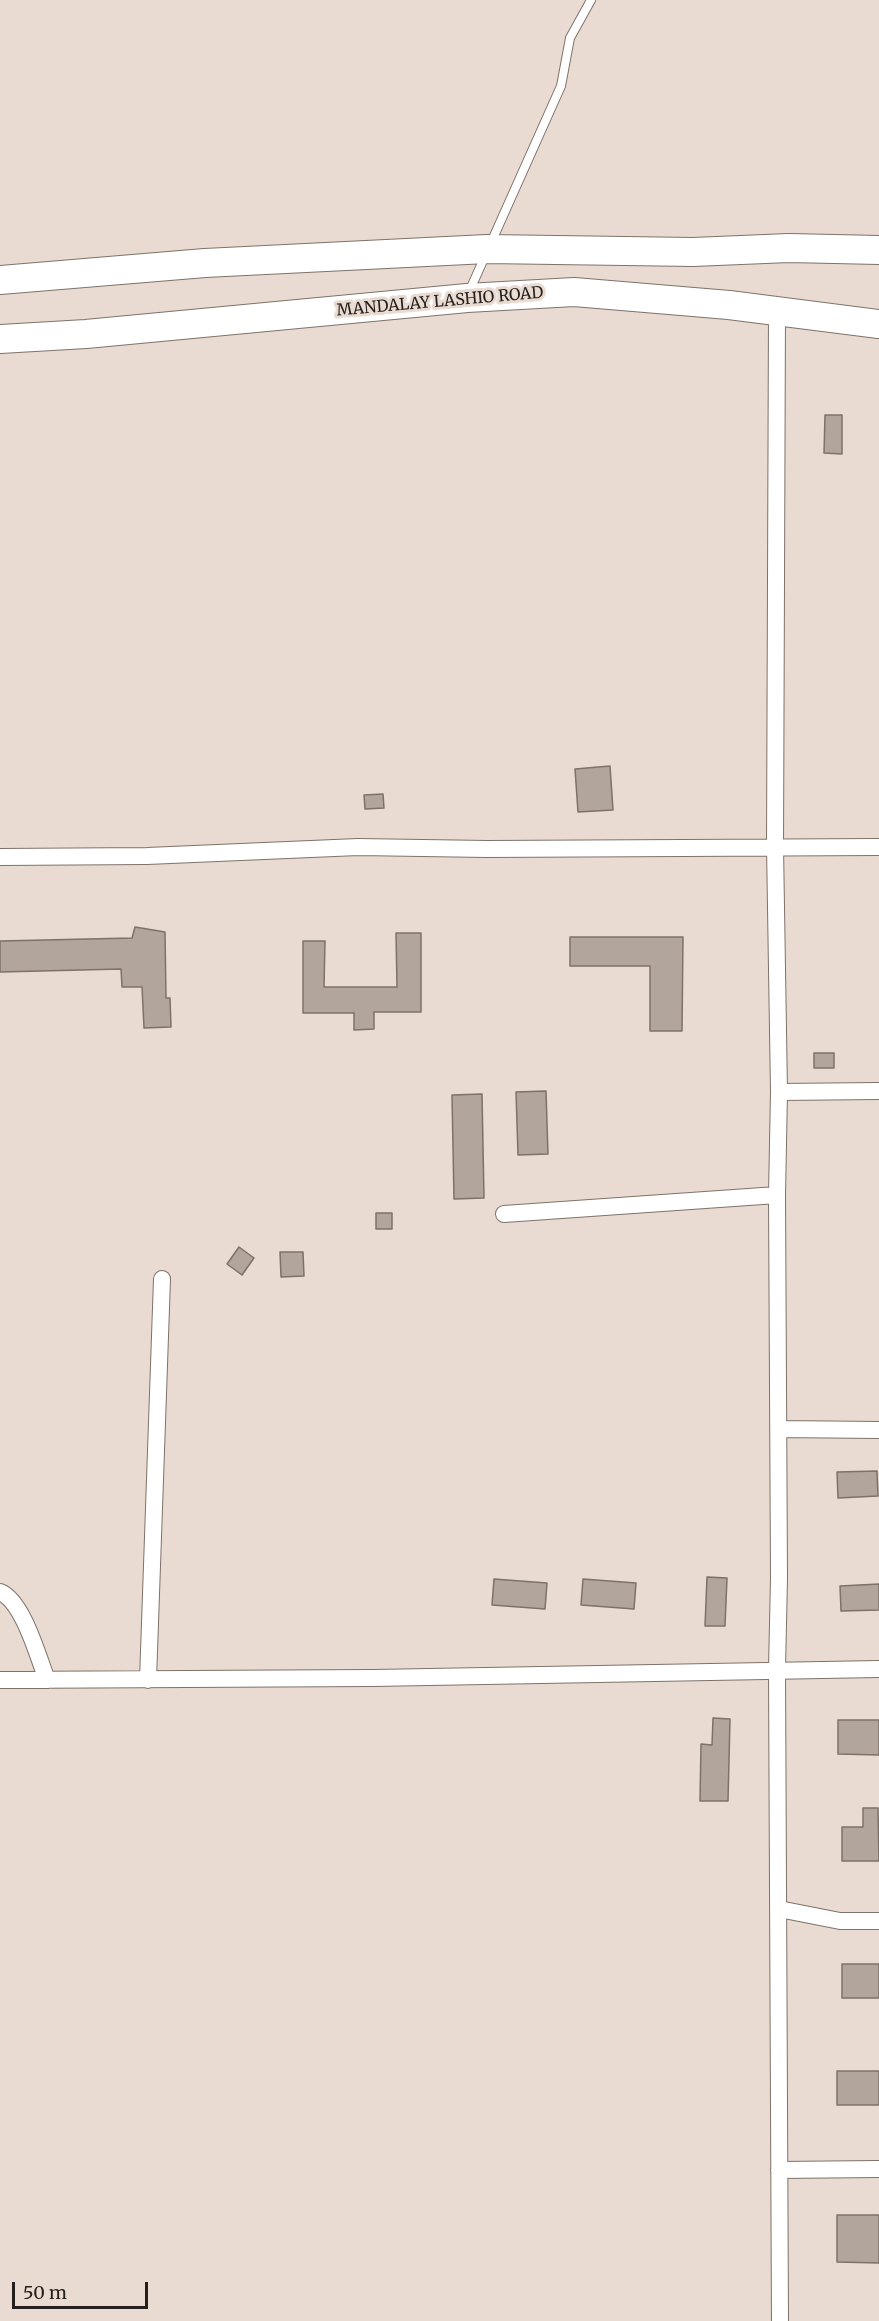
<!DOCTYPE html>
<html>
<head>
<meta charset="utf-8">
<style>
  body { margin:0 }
  #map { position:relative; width:879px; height:2321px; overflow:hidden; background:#e9dbd2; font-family:Merriweather,serif }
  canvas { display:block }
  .scale { position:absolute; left:12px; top:2282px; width:136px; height:27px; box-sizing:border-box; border:3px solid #25201d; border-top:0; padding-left:8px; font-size:18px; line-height:21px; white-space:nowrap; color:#25201d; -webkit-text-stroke:4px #e9dbd2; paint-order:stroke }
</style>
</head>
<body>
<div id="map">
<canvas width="879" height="2321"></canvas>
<div class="scale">50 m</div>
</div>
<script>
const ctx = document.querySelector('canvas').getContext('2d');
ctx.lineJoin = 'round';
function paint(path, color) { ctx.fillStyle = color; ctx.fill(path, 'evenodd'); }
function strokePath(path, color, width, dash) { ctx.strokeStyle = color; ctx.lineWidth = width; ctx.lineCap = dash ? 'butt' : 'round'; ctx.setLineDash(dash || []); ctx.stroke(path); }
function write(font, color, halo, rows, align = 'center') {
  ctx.font = font + ' Merriweather,serif'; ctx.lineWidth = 6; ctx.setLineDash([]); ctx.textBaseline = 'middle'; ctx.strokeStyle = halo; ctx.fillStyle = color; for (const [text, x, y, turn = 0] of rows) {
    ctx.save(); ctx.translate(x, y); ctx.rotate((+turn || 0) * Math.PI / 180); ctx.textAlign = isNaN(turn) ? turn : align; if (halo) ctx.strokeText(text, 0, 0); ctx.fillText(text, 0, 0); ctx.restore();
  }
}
const building = new Path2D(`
  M825,415H842V454L824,453Z
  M610,766L613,810L578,812L575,769Z
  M383,794L384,808L365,809L364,795Z
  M135,927L165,932L166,998H170L171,1027L144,1028L142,987H122L121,969L0,972V941L132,938Z
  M396,933H421V1012H374V1029L354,1030V1013H303V941H325L324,987H397Z
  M570,937H683L682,1031H650V966H570Z
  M814,1053H834V1068H814Z
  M546,1091L548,1154L518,1155L516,1092Z
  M482,1094L484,1198L454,1199L452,1095Z
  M376,1213H392V1229H376Z
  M239,1247L254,1258L242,1275L227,1264Z
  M280,1252H303L304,1276L281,1277Z
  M877,1471L878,1496L838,1498L837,1472Z
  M707,1577L727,1578L725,1626H705Z
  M494,1579L547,1583L545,1609L492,1605Z
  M583,1579L636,1583L634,1609L581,1605Z
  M879,1584V1610L841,1611L840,1586Z
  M713,1718L730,1719L728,1801H700L701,1744L712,1745Z
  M838,1720H879V1755L838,1754Z
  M863,1808H878L879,1861H842V1827H863Z
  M842,1964H879V1998H842Z
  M837,2071H879V2105H837Z
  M837,2215H879V2263L837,2262Z`);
const service = new Path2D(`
  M469,292L561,86L570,38L591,0`);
const minor = new Path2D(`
  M777,312L775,846L779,1092L777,1195L779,1578L777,1669L780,2321
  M0,857L147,856L358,847L487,849L879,847
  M779,1092L879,1091
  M504,1214L777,1195
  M779,1429L879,1430
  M0,1592C23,1601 38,1657 47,1680
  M0,1680L373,1678L879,1669
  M148,1680L162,1279
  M779,1909L840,1921H879
  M779,2170L879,2169`);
const trunk = new Path2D(`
  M0,280L205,263L487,249L693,252L789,248L879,250
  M0,339L86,334L467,298L574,292L729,305L879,324`);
const streetNames = [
  ["MANDALAY LASHIO ROAD",440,302,-5]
];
paint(building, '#b1a59c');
strokePath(building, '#7d7169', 1.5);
strokePath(service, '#7e726a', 10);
strokePath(minor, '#7e726a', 18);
strokePath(trunk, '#7e726a', 30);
strokePath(service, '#fff', 8);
strokePath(minor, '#fff', 16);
strokePath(trunk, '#fff', 28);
write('16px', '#25201d', '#e9dbd2', streetNames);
</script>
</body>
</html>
